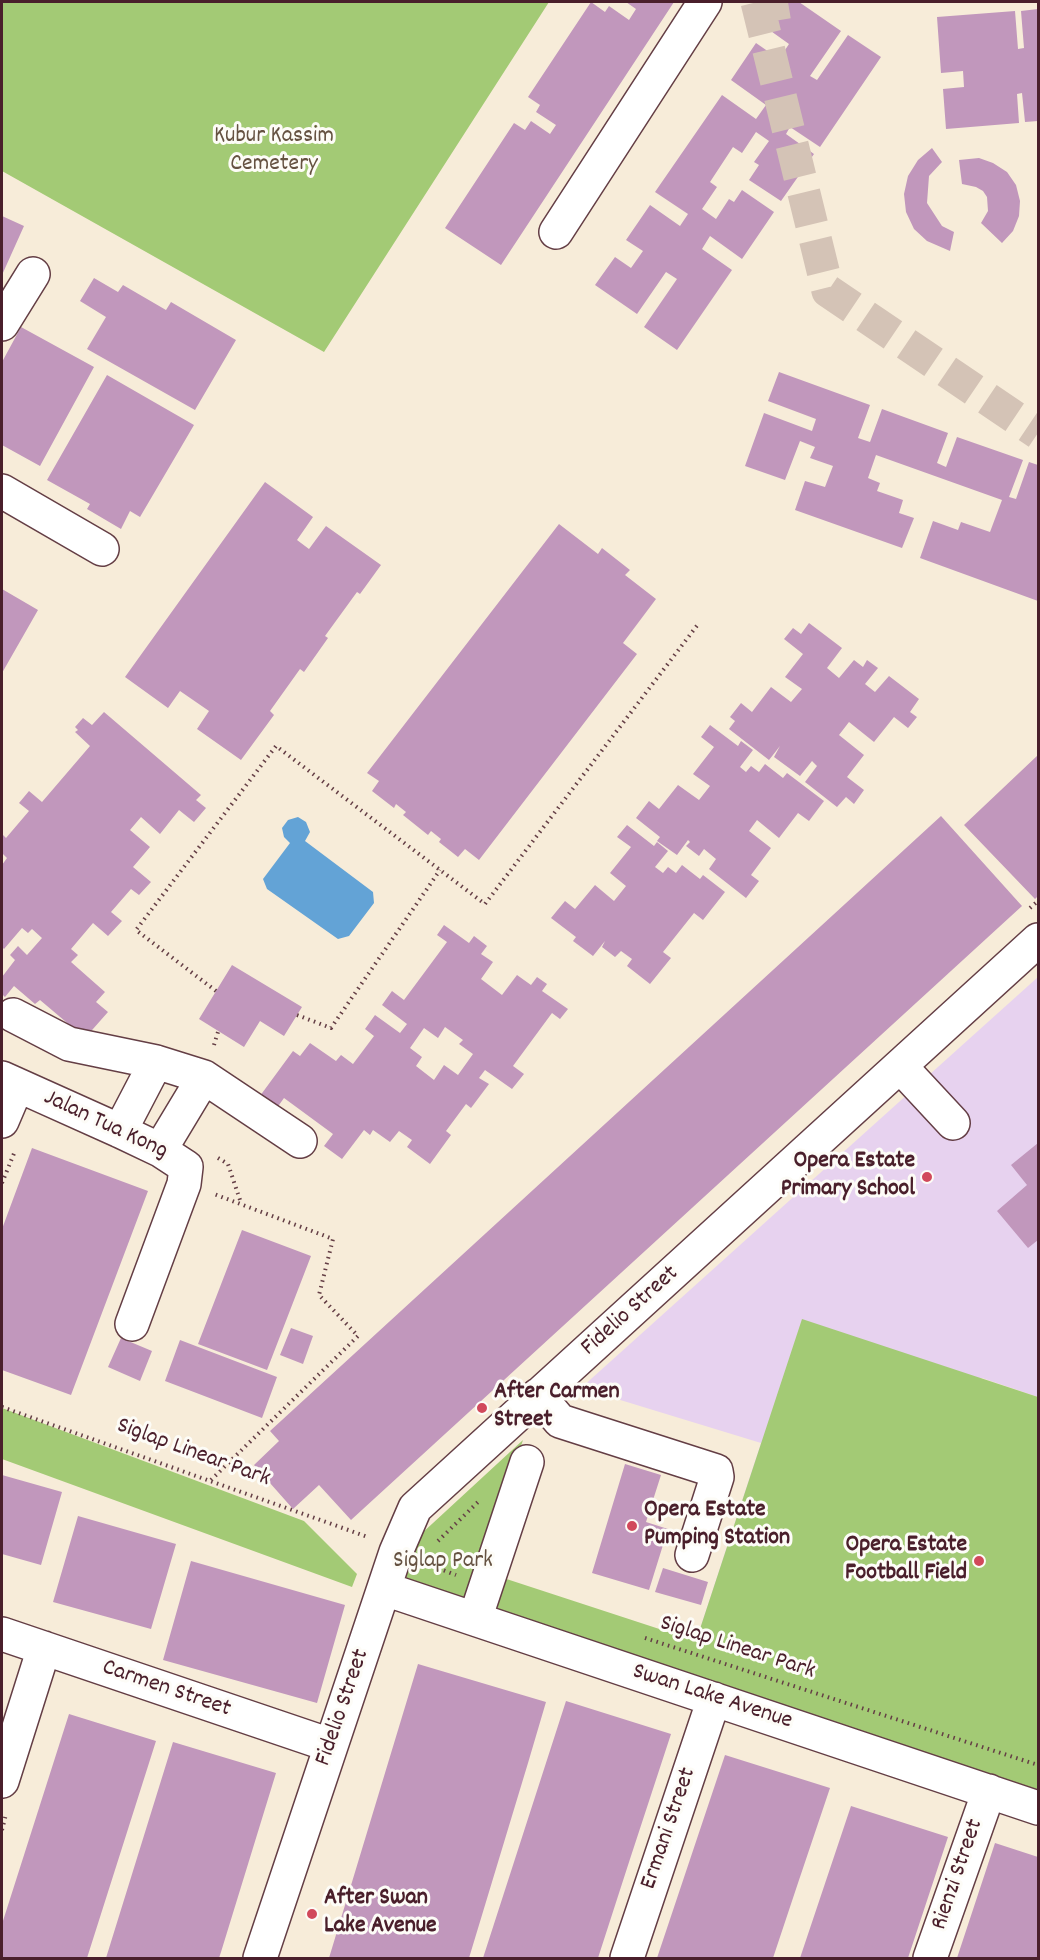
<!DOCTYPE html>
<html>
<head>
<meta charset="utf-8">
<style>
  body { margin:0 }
  #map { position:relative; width:1040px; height:1960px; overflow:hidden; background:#f7ecd9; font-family:Dekko,sans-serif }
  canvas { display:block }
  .frame { position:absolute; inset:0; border:3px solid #4a1f2b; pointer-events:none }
</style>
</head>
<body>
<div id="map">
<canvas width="1040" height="1960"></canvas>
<div class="frame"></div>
</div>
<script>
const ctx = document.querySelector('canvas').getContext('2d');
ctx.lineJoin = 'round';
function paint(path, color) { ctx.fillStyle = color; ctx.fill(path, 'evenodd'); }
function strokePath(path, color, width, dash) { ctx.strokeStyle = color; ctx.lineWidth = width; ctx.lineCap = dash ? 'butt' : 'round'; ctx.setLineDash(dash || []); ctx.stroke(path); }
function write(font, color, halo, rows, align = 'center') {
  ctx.font = font + ' Dekko,sans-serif'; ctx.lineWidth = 6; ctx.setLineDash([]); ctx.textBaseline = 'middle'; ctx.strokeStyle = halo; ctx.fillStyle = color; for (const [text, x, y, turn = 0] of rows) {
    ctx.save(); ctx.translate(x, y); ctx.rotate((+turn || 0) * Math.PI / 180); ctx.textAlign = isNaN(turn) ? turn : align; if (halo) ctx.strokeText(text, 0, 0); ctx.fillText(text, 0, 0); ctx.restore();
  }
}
const built = new Path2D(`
  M1038,977V1397L982,1378L696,1641L761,1443L581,1388Z`);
const green = new Path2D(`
  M2,2H549L324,352L2,171Z
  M802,1319L1038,1397V1802L392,1585L407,1547L523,1440L479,1570L696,1641Z
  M2,1408L304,1521L357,1574L352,1587L2,1459Z`);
const water = new Path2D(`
  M298,817L306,822L310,832L305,841L373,892L374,903L349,936L338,939L267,889L263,879L290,843L284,837L282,828L288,820Z`);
const building = new Path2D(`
  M591,2L605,12L609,6L629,20L636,9L626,2H674L501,265L445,228L514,123L525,130L531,121L550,134L556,125L536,112L540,105L528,97Z
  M788,2H799L841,31L810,76L817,80L848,35L881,57L820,147L790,127L786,134L814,154L781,201L749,180L759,165L754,162L769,141L756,132L742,153L733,147L710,182L717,187L702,209L716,219L729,199L734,202L742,190L774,212L742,259L710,236L702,249L732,270L677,350L644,327L677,279L666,272L637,314L595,285L615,257L631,268L643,251L626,240L650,205L680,226L688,214L655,192L722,95L756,119L766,105L731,80L756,43L779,59L789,44L768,29Z
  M1038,9V121L1025,122L1022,93L1017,94L1019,123L946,129L943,89L964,87L963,71L941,73L937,17L1015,11L1018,49L1024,48L1021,11Z
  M932,148L942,162L929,176L927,203L942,226L954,232L950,251L927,241L914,229L906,212L904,194L908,176L918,160Z
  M979,158L993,163L1007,172L1016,185L1020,201L1019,216L1013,231L1002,243L981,223L988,211L987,197L983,191L976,187L962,184L959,160Z
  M2,216L24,226L2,275Z
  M94,278L118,292L123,285L166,310L171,302L236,340L195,410L87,349L106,317L80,301Z
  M21,327L94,367L40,466L2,445V362Z
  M779,372L870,405L858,438L870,442L882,409L948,433L937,463L946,467L957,437L1023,460L1009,497L1016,499L1029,462L1038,465V601L920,558L933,521L958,530L961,522L990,532L1002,500L876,455L868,478L880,483L877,491L903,500L899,513L914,518L902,548L795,510L805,481L825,487L833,466L810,458L815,447L800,441L785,480L745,466L764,413L812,431L816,419L768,401Z
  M107,375L194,425L140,517L130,511L121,529L87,509L90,504L47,480Z
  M265,482L313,517L297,540L309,549L326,526L381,565L360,594L357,592L325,636L328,638L304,672L300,669L270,711L274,715L241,760L197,729L209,711L180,691L168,708L125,677Z
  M559,524L598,554L602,548L630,570L625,575L656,599L623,643L637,654L479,860L465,849L458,857L439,842L441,839L431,831L428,835L403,815L406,812L396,804L394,808L372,791L379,781L367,773Z
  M2,589L38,610L2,673Z
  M809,623L842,648L827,668L839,678L854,660L863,667L867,660L878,668L865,684L875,692L889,676L919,699L910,712L917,717L908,728L894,717L874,742L849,722L839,735L864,755L847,777L864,790L854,804L846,797L837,807L805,782L817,766L812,761L800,776L774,757L780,746L769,760L729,729L735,721L730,717L741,703L752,712L771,687L791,702L802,689L785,677L803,654L784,639L793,628L801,634Z
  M104,712L201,795L196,800L206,808L194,822L179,810L160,834L141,817L130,830L150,847L133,867L151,882L139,895L131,889L111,912L122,921L108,936L93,923L71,949L78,955L71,962L105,992L96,1002L108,1012L85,1038L40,1000L35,1004L14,986L5,997L2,994V977L15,960L10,955L18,946L27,955L42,938L32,929L28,933L22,928L4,949L2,947V865L7,858L2,853V834L6,838L29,811L19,803L29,791L42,802L90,746L75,732L78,730L75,727L83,718L92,725Z
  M710,725L738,746L741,741L753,750L740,767L746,772L751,766L759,772L765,764L783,778L787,773L824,801L809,821L798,813L779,838L757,820L749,831L771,848L751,875L759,881L746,898L709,869L716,859L704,849L699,856L686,846L690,842L688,840L677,855L657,841L660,837L636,818L649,801L659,809L678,785L699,800L710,786L693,774L714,747L701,737Z
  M1038,755V896L1035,899L964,825Z
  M941,816L1022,906L351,1520L319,1485L293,1509L254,1465L279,1441L270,1431Z
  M627,825L654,846L657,842L668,851L655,867L663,873L668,867L676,873L682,865L700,879L703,875L725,892L703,920L694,913L663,952L671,958L650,984L627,966L632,959L621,951L615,957L602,947L605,941L593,956L573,941L576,937L551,918L565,901L575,909L595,885L614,901L626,886L610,873L631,847L617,837Z
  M444,925L469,943L474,936L487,946L481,954L493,962L481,979L502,995L517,975L531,985L537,977L547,984L542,991L568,1009L560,1019L552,1013L513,1066L524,1074L512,1089L485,1070L479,1078L489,1084L471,1108L466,1104L446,1131L451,1135L430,1164L407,1147L412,1140L399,1131L390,1142L373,1130L370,1135L364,1130L342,1159L324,1146L333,1134L284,1098L274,1112L257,1100L293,1051L300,1056L310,1043L336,1061L341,1055L353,1064L374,1036L365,1029L375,1015L400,1033L407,1024L382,1005L392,991L404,1000L447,942L437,935ZM445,1027L463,1040L459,1044L473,1054L458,1075L444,1065L434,1080L416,1066L422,1057L410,1048L424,1028L438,1038Z
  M232,965L302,1007L284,1036L260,1021L244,1047L199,1019Z
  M1038,1143V1240L1028,1248L997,1211L1027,1185L1011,1165Z
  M32,1148L148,1191L71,1395L2,1370V1229Z
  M242,1230L311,1256L267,1370L198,1344Z
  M291,1328L313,1336L303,1364L280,1355Z
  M121,1338L152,1351L140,1381L108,1367Z
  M180,1340L277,1377L262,1418L165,1381Z
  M625,1464L661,1475L646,1522L668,1529L649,1590L592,1573Z
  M2,1475L62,1492L41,1565L2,1554Z
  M78,1516L176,1544L151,1629L53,1602Z
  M191,1561L345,1605L317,1703L163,1660Z
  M663,1568L708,1582L701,1605L655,1592Z
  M418,1664L546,1702L528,1763L469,1958H329Z
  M566,1701L671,1734L630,1859L598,1958H483Z
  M69,1714L156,1741L87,1958H2V1924Z
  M173,1742L276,1773L221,1952L219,1958H106Z
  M725,1755L830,1788L799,1880L773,1958H657Z
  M851,1806L948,1837L908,1958H800Z
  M995,1843L1038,1857V1958H957Z`);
const minorTunnel = new Path2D(`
  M757,2L828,291L1038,433
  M758,7L788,2`);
const path = new Path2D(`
  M1030,908L1038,901
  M216,991L136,930L276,746L485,904L699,623
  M297,1015L331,1028L440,870
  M214,1045L218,1032
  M218,1158L228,1164L241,1203
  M2,1183L15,1151
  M2,1407L368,1537
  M211,1480L358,1336L319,1295L333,1239L214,1194
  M438,1541L478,1502
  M427,1564L456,1575
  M645,1638L1038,1765
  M2,1830L6,1814`);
const minor = new Path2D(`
  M556,232L705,2
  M2,324L33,274
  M2,491L102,549
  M13,1015L69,1044L156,1062L204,1077L300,1141
  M900,1066L953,1123
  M2,1078L120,1131L160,1150L186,1167L184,1184L132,1324
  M2,1121L17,1086
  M120,1131L156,1062
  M160,1150L204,1077
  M538,1395L560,1421L716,1471L717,1477L692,1555
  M385,1589L1038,1808
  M475,1619L527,1462
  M2,1634L330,1745
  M2,1781L44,1648
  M260,1958L396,1552L415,1508L1038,940
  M627,1958L714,1699
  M930,1958L989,1791`);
const markers = [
  [927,1177,6,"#d1495b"],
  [482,1408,6,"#d1495b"],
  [632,1526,6,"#d1495b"],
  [979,1561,6,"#d1495b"],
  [312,1914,6,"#d1495b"]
];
const parkNames = [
  ["Kubur Kassim",274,138],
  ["Cemetery",274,166],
  ["Siglap Park",443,1563]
];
const streetNames = [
  ["Jalan Tua Kong",105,1126,25],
  ["Fidelio Street",631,1312,-42],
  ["Siglap Linear Park",193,1454,20],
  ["Siglap Linear Park",737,1649,18],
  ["Carmen Street",166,1690,19],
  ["Swan Lake Avenue",712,1698,18],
  ["Fidelio Street",344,1708,-71],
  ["Ermani Street",670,1829,-71],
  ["Rienzi Street",959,1875,-71]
];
const poiNames = [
  ["Opera Estate",915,1163,"right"],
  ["Primary School",915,1191,"right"],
  ["After Carmen",494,1394],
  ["Street",494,1422],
  ["Opera Estate",644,1512],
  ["Pumping Station",644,1540],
  ["Opera Estate",967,1547,"right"],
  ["Football Field",967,1575,"right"],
  ["After Swan",324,1900],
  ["Lake Avenue",324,1928]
];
paint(built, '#e7d2ef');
paint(green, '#a3ca75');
paint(water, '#63a3d6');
paint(building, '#c197bc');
strokePath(minorTunnel, '#d4c3b6', 33, [33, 16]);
strokePath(minor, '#643e45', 36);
strokePath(path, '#643e45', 4, [1.5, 4.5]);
strokePath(minor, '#fff', 33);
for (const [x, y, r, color] of markers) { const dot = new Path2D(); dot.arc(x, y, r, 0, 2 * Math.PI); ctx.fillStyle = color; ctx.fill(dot); strokePath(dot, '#fdfcf7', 2); }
write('24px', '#655241', '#fdfcf7', parkNames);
write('24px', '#4a1f2b', '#fdfcf7', streetNames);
write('bold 24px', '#4a1f2b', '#fdfcf7', poiNames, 'left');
</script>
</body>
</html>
